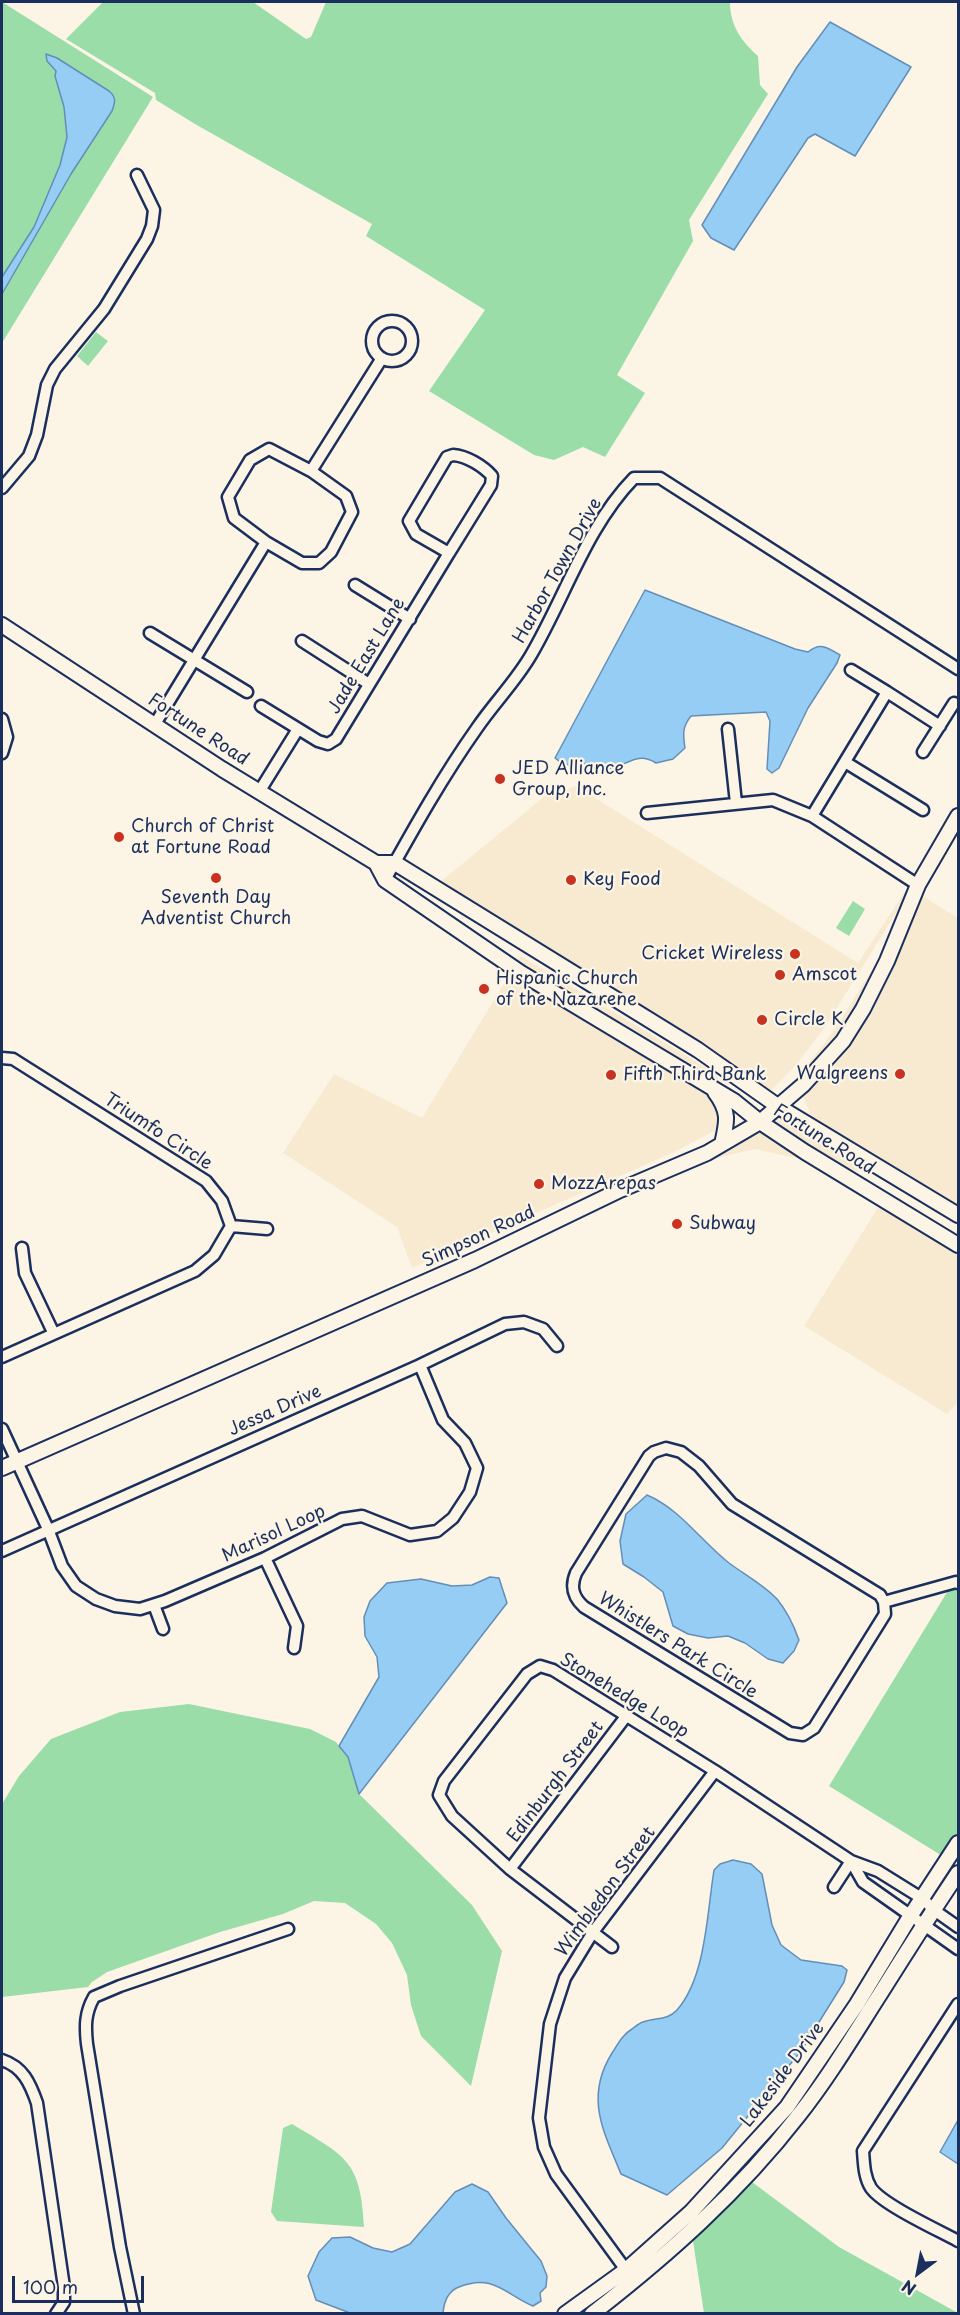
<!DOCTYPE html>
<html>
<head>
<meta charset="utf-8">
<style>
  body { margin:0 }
  #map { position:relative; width:960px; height:2315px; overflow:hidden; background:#fcf5e5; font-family:"Playpen Sans",sans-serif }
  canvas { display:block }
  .frame { position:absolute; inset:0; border:3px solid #1b2f5e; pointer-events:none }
  .north { position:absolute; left:888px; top:2243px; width:60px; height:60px; -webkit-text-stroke:4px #fcf5e5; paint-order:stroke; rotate:212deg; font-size:16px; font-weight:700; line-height:24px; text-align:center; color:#1b2f5e }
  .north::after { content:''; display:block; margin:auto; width:21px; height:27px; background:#1b2f5e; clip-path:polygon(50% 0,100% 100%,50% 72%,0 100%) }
  .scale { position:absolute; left:12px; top:2276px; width:132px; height:27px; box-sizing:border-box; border:3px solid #1b2f5e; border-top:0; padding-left:8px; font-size:18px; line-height:21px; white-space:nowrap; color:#1b2f5e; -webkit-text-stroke:4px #fcf5e5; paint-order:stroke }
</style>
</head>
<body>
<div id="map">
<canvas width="960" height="2315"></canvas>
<div class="frame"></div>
<div class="north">N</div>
<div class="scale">100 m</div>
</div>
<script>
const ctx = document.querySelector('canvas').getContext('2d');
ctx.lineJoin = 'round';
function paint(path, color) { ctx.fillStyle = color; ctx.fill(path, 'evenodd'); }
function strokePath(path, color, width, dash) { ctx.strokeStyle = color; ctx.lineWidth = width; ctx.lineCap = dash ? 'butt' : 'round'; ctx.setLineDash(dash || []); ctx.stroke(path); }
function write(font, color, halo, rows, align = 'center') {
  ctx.font = font + ' "Playpen Sans",sans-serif'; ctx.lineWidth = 4.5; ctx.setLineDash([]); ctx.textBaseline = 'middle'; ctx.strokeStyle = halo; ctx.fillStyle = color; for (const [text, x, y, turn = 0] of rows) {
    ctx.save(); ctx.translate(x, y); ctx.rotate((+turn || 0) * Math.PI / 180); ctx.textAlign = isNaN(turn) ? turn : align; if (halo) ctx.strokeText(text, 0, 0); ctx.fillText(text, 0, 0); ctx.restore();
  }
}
const built = new Path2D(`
  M576,786L858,963L908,887L911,889L825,1027L796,1065L766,1095L433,888L546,795Z
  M919,894L958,918V1217L816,1127L801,1092L802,1072L835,1029Z
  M521,956L715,1073L723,1092V1120L718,1129L672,1153L412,1268L397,1227L283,1153L334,1074L422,1118Z
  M766,1107L810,1137L854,1163L859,1172L755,1149L644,1175L725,1136Z
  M884,1198L958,1243V1402L947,1414L804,1326Z`);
const green = new Path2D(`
  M2,2L153,97L2,343Z
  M103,2H253L306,39L311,37L326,2H730C730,25 741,41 758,56L760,85L768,94L689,220L693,241L617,375L645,393L605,457L583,447L554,460L534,455L429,391L485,310L366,236L372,224L195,124L156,100L155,93L66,39Z
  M96,332L108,341L88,366L77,356Z
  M853,901L865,909L849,936L836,928Z
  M955,1587L958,1589V1835L944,1857L829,1786L949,1589Z
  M189,1704L310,1729L336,1742L348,1757L359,1794L472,1905L502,1951L471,2086L421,2036L411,2005L407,1975L392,1943L376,1924L345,1903L314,1901L283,1914L220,1932L107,1972L92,1982L88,1987L2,1997V1804L19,1776L51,1739L120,1712Z
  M292,2124C345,2156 361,2160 364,2227L277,2221L271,2212L283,2128Z
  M752,2182L839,2247L958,2313H704L693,2241Z`);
const water = new Path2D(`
  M830,22L911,67L855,156L815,134L808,138L734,250L711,238L702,225L797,67Z
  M46,54L57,58L109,91C117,98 115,102 112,111L71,174L2,294V277L34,227L60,165L67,137L64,107L55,76L56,71L47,61Z
  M645,590L795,649L808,652C820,642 827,647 840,655L837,663L808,708L779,768L772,773L767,769L770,721L766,712L691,716C682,727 683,735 685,748L673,759L656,763C629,746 620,782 589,763C577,767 565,767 555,758Z
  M647,1495C680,1509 701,1541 729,1563C745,1575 763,1584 777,1599C786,1610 794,1626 799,1640L794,1651L783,1663L768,1659L745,1643L728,1636L708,1638L688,1634L673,1626L663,1592L644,1577L623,1564L620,1541L626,1514Z
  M490,1577L499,1578L507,1603L359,1794L348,1757L339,1746L379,1677L377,1657L365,1636L364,1617L370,1601L387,1583L421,1579L452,1586L472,1585Z
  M733,1860L751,1864L762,1874L772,1925L781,1945L801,1960L842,1966L847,1970L844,1982L801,2051L722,2148L667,2195L621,2174C604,2132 584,2098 612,2053C618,2044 622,2035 632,2029C635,2027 639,2023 643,2022C655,2017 667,2021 677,2010C706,1977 707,1913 714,1870L720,1864Z
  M958,2120V2164L940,2152Z
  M472,2184L488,2192L506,2218L541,2261L547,2276L546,2287L540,2293L541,2301L533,2306C505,2294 493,2273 459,2287C448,2291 444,2302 443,2313H350L316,2300L308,2276L319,2252L332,2238L350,2237L373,2248L392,2252L410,2244L455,2192Z`);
const street = new Path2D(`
  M372 341a20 20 0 1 1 40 0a20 20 0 1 1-40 0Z
  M453,455C467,456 483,466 492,476L491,485L449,553L416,534L409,521L447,457Z
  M311,471L382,358
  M2,488L29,456L37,435L47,385L55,369L104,309L147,239L152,226L154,210L137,175
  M355,585L410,619
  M150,633L247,692
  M302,641L369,684
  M851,670L887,692
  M261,706L318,741L328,744L336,739L449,553
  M2,719L7,737L2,753
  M155,724L266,542L234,518L228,497L250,460L269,449L311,471L346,496L352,512L331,552L319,563H302L266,542
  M728,729L736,803
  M923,752L954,703
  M845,762L923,810
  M259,792L298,729
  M647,813L773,800L812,816L918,885
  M812,816L887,692L940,726
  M385,880C414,828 443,776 477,728C494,703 516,681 531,655C565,597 587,526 634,478H660L958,669
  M2,1058L13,1059L206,1181L222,1201L231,1226L214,1255L195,1271L2,1357
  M231,1226L267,1229
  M22,1248L25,1273L53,1332
  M2,1429L48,1529L62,1566L76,1586L96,1599L115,1606L140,1609L165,1601L265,1558L342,1519L362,1516L410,1535L437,1531L453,1518L470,1492L477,1468L465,1443L443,1420L420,1365
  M666,1448L681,1452L699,1466L732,1504L880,1595L884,1602L885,1614L814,1728L803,1735L790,1733L584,1607C573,1597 570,1587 576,1573L649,1456L654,1452Z
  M2,1551L420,1365L505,1324L524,1322L543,1329L557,1346
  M265,1558L297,1626L294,1648
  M884,1602L956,1582L958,1583
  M154,1605L163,1629
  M851,1861L863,1882L958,1949
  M510,1869L627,1715
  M834,1887L851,1861
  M612,1947L510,1869L452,1816L439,1795L444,1781L527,1674L540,1666L553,1670L715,1771L851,1861L878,1871L923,1899L934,1910L958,1927
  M958,2004L863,2151C864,2163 864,2177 871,2188C883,2205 938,2230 958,2241
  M2,2060C23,2067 30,2083 37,2103L64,2287V2302L56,2314
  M626,2270L556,2174L544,2147L539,2118L550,2024L565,1978L593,1932L715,1771
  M134,2314L120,2247L87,2044C85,2026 85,2013 94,1997L120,1986L288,1929`);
const secondary = new Path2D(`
  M2,625L222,769L376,863L385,880L521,973L734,1101L760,1122L805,1152L958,1245
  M376,863H395L698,1050L779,1107L958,1215
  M715,1092C730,1112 727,1122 722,1144
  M2,1468L475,1260L620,1190L707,1153L760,1122L803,1085L843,1041L863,1009L887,961L918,885L958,816
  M565,2314L626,2270L691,2212L787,2107L857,2004L911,1915L958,1843
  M592,2314C668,2255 739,2192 798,2116C829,2077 855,2033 882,1991C907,1951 932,1912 958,1873`);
const markers = [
  [500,779,6,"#c8321e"],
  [119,837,6,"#c8321e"],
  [216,878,6,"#c8321e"],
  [571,880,6,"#c8321e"],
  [795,954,6,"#c8321e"],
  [780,975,6,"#c8321e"],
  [484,989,6,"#c8321e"],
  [762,1020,6,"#c8321e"],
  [900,1074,6,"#c8321e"],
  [611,1075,6,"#c8321e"],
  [539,1184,6,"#c8321e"],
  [677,1224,6,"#c8321e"]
];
const streetNames = [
  ["Harbor Town Drive",558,571,-61],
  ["Jade East Lane",367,656,-59],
  ["Fortune Road",198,730,33],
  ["Triumfo Circle",158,1132,33],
  ["Fortune Road",824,1140,32],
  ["Simpson Road",479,1237,-25],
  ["Jessa Drive",275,1411,-24],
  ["Marisol Loop",274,1534,-25],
  ["Whistlers Park Circle",678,1646,32],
  ["Stonehedge Loop",624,1696,31],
  ["Edinburgh Street",556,1782,-53],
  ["Wimbledon Street",606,1892,-54],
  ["Lakeside Drive",783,2075,-53]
];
const poiNames = [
  ["JED Alliance",512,769],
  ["Group, Inc.",512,790],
  ["Church of Christ",131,827],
  ["at Fortune Road",131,848],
  ["Key Food",583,880],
  ["Seventh Day",216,898,"center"],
  ["Adventist Church",216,919,"center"],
  ["Cricket Wireless",783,954,"right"],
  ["Amscot",792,975],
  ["Hispanic Church",496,979],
  ["of the Nazarene",496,1000],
  ["Circle K",774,1020],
  ["Walgreens",888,1074,"right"],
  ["Fifth Third Bank",623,1075],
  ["MozzArepas",551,1184],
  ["Subway",689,1224]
];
paint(built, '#f8ead1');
paint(green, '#9adda8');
paint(water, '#95cdf4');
strokePath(water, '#648eb8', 1.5);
strokePath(street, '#1b2f5e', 15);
strokePath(secondary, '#1b2f5e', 18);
strokePath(street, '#fcf5e5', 10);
strokePath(secondary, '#fcf5e5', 14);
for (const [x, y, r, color] of markers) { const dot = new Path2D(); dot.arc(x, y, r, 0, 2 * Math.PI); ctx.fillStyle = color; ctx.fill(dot); strokePath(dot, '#fcf5e5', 2); }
write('18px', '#1b2f5e', '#fcf5e5', streetNames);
write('18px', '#1b2f5e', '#fcf5e5', poiNames, 'left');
</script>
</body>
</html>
